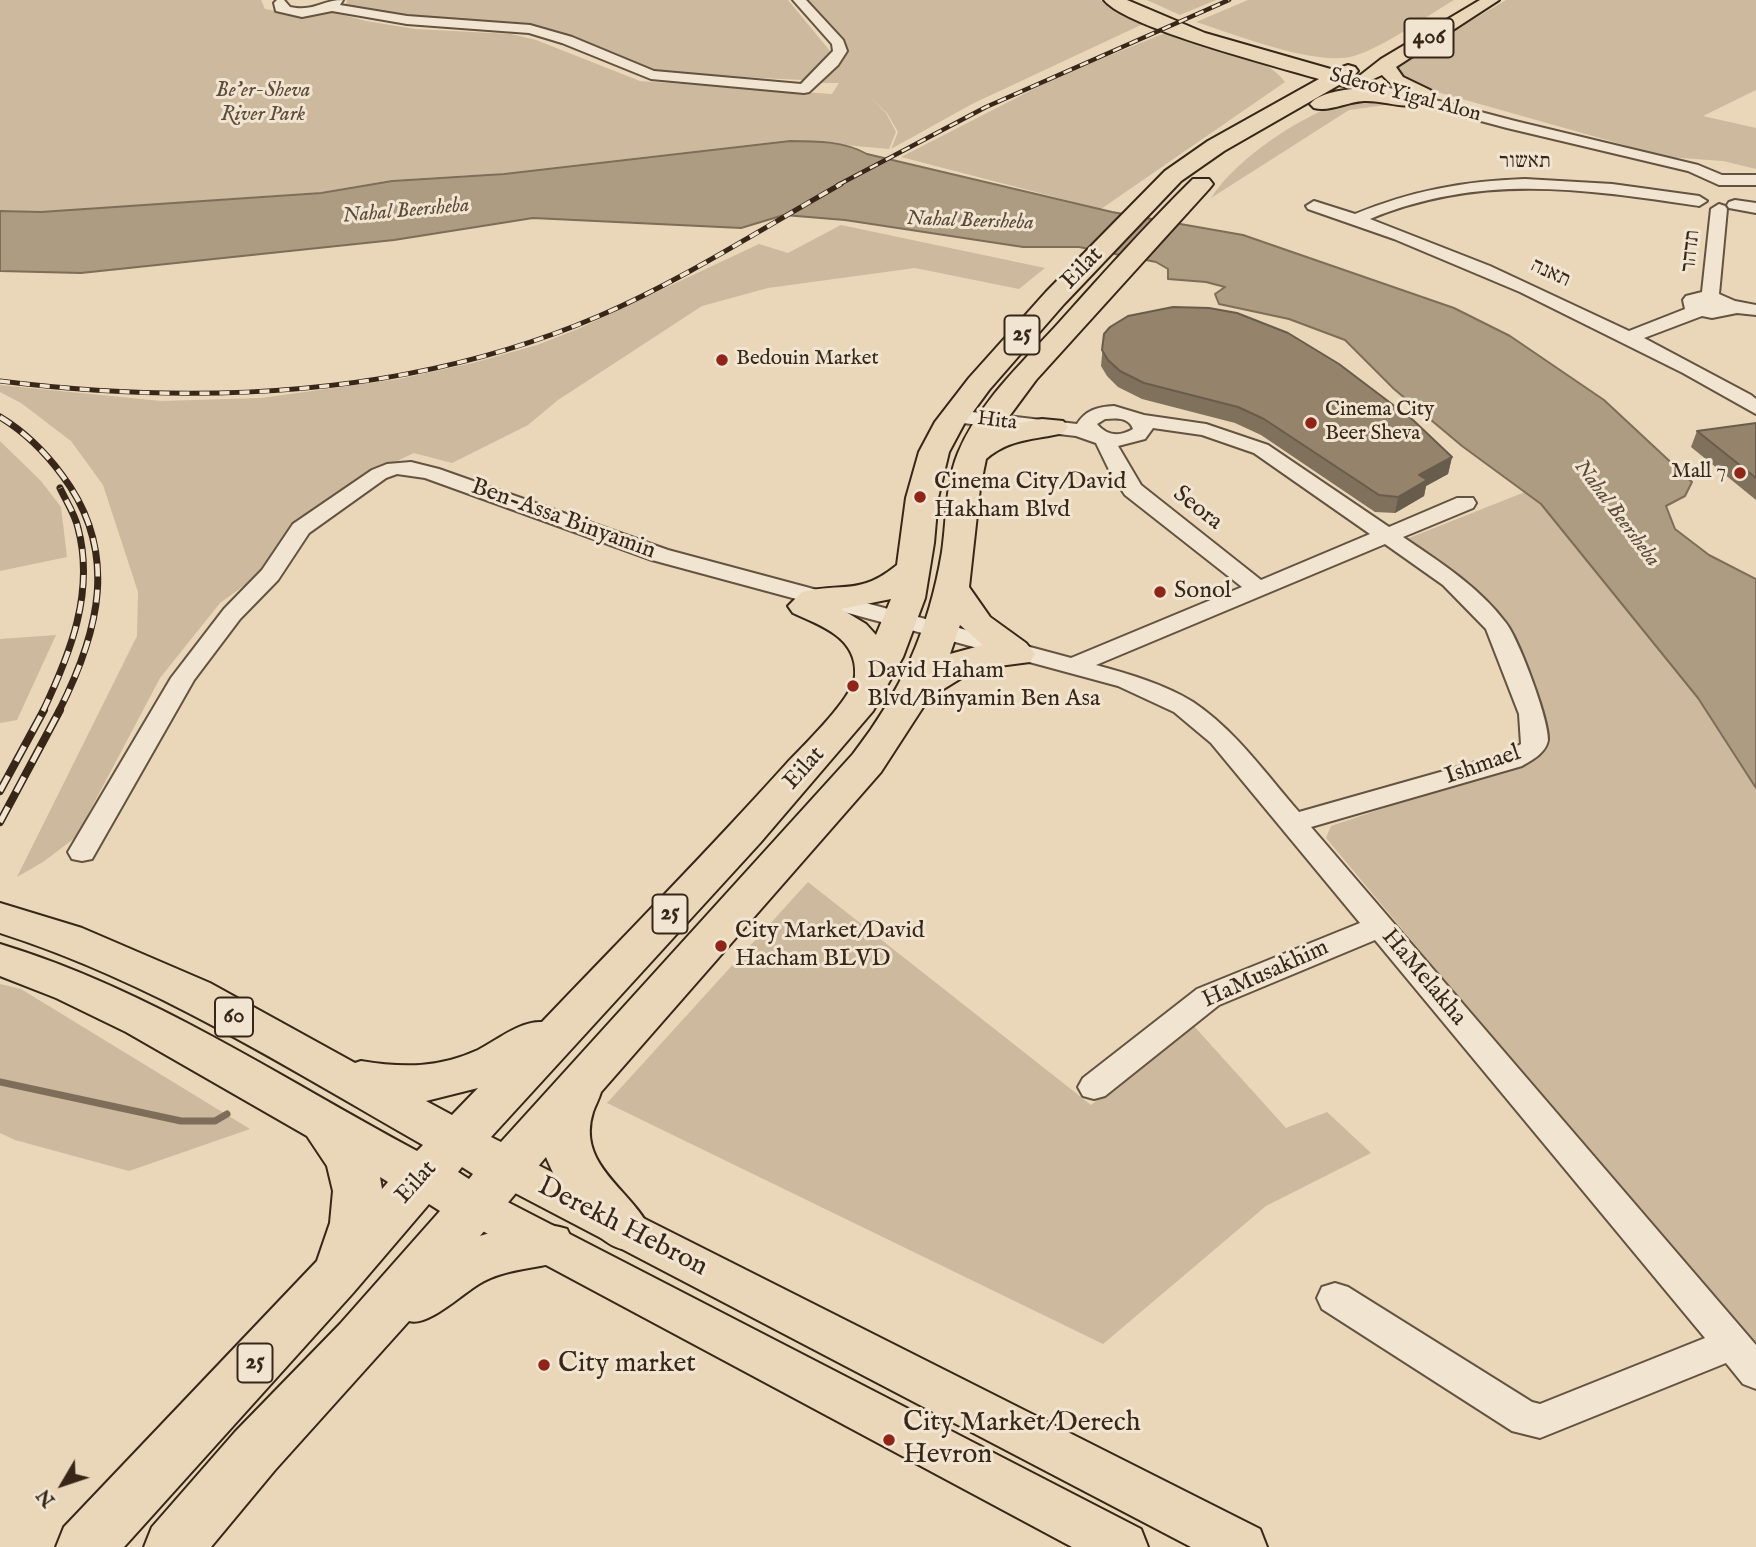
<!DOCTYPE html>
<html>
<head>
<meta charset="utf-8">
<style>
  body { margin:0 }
  #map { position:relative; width:1756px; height:1547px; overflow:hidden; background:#ead7b9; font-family:"IM FELL English",serif }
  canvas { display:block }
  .north { position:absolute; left:28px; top:1449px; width:70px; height:70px; -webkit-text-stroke:5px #f1e5d2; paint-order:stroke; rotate:231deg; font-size:19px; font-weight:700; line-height:28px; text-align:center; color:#382718 }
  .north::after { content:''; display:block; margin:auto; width:24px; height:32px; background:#382718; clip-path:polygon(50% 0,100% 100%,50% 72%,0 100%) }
</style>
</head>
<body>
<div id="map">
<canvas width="1756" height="1547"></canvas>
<div class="north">N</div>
</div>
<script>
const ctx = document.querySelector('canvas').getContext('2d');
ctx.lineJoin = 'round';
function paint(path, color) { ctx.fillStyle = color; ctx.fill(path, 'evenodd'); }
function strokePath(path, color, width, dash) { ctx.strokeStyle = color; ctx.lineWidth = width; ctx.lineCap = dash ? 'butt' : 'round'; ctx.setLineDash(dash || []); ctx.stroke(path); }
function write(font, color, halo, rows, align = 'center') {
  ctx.font = font + ' "IM FELL English","Frank Ruhl Libre",serif'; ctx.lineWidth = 6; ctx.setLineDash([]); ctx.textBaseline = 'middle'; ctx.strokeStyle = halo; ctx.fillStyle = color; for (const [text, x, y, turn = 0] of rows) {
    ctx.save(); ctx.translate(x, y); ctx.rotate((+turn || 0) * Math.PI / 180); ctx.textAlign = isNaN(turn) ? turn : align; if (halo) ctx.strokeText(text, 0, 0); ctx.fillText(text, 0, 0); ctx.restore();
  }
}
const green = new Path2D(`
  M0,0H261L265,9L292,14L332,12L366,21L415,29L511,34L536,40L640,81L832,94L839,83H820L846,55V42L808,0H1100L1143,24L972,104L891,149L898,132L887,113L869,96L886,113L896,132L889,149L790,140L504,173L392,180L321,192L41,212L0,210Z
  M347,0H788L830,51L803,80L678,74L648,68L534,25L397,16L346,6Z
  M1147,0H1216L1180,15Z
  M1248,0H1454C1425,17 1384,47 1354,56C1316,67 1234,34 1196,22Z
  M1506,0H1756V90L1703,116L1756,128V169L1723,161L1667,157L1423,88L1410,84L1395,70L1405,60Z
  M1170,31C1204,42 1264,53 1285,82L1101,209L901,157L1059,76Z
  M1351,99L1400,103L1349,110L1211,198C1238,156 1304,114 1351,99Z
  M841,225L1045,268L1019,289L915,268L768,288L702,306L558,400L528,425L452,463L414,453L382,468L266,570L220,603L160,678L76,837L43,862L17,877L137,636L138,592L103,485L71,441L21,403L0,392V385L161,401L261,398L399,379L473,363L537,345L578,329L759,244L788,253Z
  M0,441L41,481L61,507L67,557L0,571Z
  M1525,492L1541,504L1698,698L1756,788V1353L1326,838L1331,826L1541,755L1539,708L1501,624L1486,599L1404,540Z
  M56,635L17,720L0,723V639Z
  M808,882L1091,1105L1193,1025L1286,1128L1327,1112L1371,1153L1266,1206L1103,1344L607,1103Z
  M0,984L21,989L250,1129L129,1171L15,1140L0,1133Z`);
const water = new Path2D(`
  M790,141C816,141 844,141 867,154L1112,212L1243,235L1454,308L1510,336L1604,400L1692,482L1685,496L1666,506L1675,529L1709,555L1756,579V788L1698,698L1541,504L1462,446L1394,389L1345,340L1289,319L1219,304L1215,294L1225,287L1206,282L1168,279V269L1156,262L1079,247H1023L845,220L784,215L741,228L533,218L394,240L81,273L0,271V211L41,212L321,193L392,181L504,174Z`);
const stream = new Path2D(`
  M0,1082L181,1121H215L227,1114`);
const minor = new Path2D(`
  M277,0H284L290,7C315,12 322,0 343,0L340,5L407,16L530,25L572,37L654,71L801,84L833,51L832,44L793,0H806L843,40L847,51L838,65L809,92L804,93L651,79L562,43L529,33L407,24L332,11L302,17L276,11L274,3Z
  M1355,79L1515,121L1698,165L1722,175H1756V185H1719L1688,171L1507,128L1350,86L1348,83Z
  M1525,179L1612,184L1699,196L1707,201L1699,206C1584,189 1481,173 1370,219L1490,266L1629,331L1685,309L1683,300L1686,296L1702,292L1711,209L1719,204L1725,206L1727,209L1719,294L1735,301L1756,305V315L1737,313L1712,318L1702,316L1644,338L1751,395L1756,399V414L1683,373L1520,292L1394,239L1308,209L1306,206L1314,201L1355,214C1411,191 1464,181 1525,179Z
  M1735,200L1756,203V213L1729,208L1727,205L1729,202Z
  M1114,406L1144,415L1206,424L1268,445L1389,527L1457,498H1473L1476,503L1473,508L1403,537C1440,562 1479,587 1506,623C1519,640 1549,720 1548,740C1546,753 1532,760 1522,766L1311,827L1756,1345V1389L1743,1384L1726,1363L1540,1438L1512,1431L1322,1309L1317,1298L1322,1287L1335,1283L1348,1287L1532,1402L1540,1404L1705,1338L1375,940L1219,1005L1105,1096L1094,1099L1083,1096L1078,1087L1083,1078L1197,989L1360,923L1211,743L1174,712L1118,686L652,560L425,478L397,474L386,478L309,533L278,580L240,619L194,680L92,859L82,861L72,859L68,852L171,678L224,609L262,570L293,524L372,470L387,464L411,462L439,469L668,550L1071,658L1242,587L1125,495L1111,474L1096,443L1076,436L954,422L947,420L944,416L947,412L954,410L1077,424C1086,410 1097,407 1114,406ZM1105,419C1116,418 1129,417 1133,429C1120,437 1107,436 1097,424ZM1153,428L1202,435L1254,453L1370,534L1261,580L1141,485L1118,446L1145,439ZM1385,544L1443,585L1486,629L1519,714L1521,744L1504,754L1299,812C1266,774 1235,730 1193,702C1164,684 1129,674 1096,665Z`);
const major = new Path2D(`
  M1480,0H1499L1396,67L1403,77L1430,90L1433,94L1430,98C1414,102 1393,87 1382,75L1367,82L1358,77L1381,59Z
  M509,1153L524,1158L1260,1529L1267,1547H1191L494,1182L488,1170L494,1158Z
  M477,1189L492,1194L1141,1529L1148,1547H1072L462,1220L456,1207L462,1194Z`);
const highway = new Path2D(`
  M1104,0H1127L1205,33L1334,70L1348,65L1355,67L1358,71L1354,76L1359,81L1356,85L1349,87L1339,85L1224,151L1181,181L1064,304L989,390L964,424L949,452L938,498L934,543L925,598L903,657L873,711L760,843L491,1137L501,1142L853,754C901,692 929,630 942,552C947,519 945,485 958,453C979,403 1019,366 1055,327C1100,277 1145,226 1193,179H1209L1213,184L1209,189L1036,380L1002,426L1042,419L1063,421L1068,427L1063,433C1035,440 1010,438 986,459L980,488L969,587L990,617L1026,643L1035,654L1030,662L976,669L929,698L881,772L601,1092C599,1099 595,1106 593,1112C576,1165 631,1189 650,1229L643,1244C636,1246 629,1250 622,1249C591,1242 557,1185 546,1157L480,1236C509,1226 538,1219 567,1229L574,1244L567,1259C537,1270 507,1267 479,1284C462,1294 428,1327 409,1321L275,1470L211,1547H144L152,1527L235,1432L340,1324L440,1211L429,1204L353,1293L124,1547H56L64,1527L317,1261L330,1223L333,1191L327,1166L307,1136L126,1032L56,998L0,976V944C149,989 281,1078 417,1151L423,1145C286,1067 151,981 0,933V903L82,928L210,983L355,1063L361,1061C403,1068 439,1068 478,1050C497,1040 520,1021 542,1022C624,936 708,851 787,763C804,745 853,698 855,676C858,638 822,626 793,613L788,606L802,592C843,582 859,596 897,565L906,498L919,452L935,422L969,378L1046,292L1165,171L1208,141L1319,79C1279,67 1126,28 1104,0ZM891,599L876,635L866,624L841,609ZM960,625L983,645L950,654ZM478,1088L452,1115L426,1101ZM462,1167L473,1174L469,1179L458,1172ZM380,1177L388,1182L382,1189Z
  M1366,88L1420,96L1423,100L1420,104C1403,109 1382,100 1364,101C1347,102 1329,112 1314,108L1310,104C1321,91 1350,89 1366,88Z`);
const railFar3 = new Path2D(`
  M838,185L986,107L1229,0`);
const railFar2 = new Path2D(`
  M0,381C201,406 410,397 599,316C683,280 761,229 841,184`);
const railFar1 = new Path2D(`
  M0,417C25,432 45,452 62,475C120,552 99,632 59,711
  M43,711C70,654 95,592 78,528C75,514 66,501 60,488`);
const rail = new Path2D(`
  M0,791L44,710
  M0,822L60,710`);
const wall = new Path2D(`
  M1104,334L1452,457L1448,474L1426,486L1424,496L1395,513L1375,512L1261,435L1235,423L1142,399L1118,387L1107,376L1101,366Z
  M1756,423V500L1691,447L1697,431Z`);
const shadedWall = new Path2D(`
  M1452,457L1448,474L1426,486L1424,496L1395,513L1398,497L1419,475Z`);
const building = new Path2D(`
  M1173,307L1209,308L1237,313L1288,333L1339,364L1413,420L1452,457L1419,475L1427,480L1398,497L1379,495L1264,419L1238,407L1144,383L1120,371L1108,360L1102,350L1104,334L1110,327L1128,316Z
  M1756,423V478L1697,431Z`);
const markers = [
  [722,360,7,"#8f2418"],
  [1311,423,7,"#8f2418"],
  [1740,473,7,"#8f2418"],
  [920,497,7,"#8f2418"],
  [1160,592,7,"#8f2418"],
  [853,686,7,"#8f2418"],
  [721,946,7,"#8f2418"],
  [544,1365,7,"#8f2418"],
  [889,1440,7,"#8f2418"]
];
const farParknames = [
  ["Be'er-Sheva",263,92],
  ["River Park",263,116]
];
const farStreetnames = [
  ["Sderot Yigal Alon",1405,96,15],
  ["תאשור",1525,163],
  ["תדהר",1692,251,-84],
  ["תאנה",1550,274,25],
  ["Hita",997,422,7]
];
const farWaternames = [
  ["Nahal Beersheba",406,212,-5],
  ["Nahal Beersheba",970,222,2],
  ["Nahal Beersheba",1616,514,53]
];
const farPoinames = [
  ["Bedouin Market",736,360],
  ["Cinema City",1325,411],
  ["Beer Sheva",1325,435],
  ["Mall 7",1726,473,"right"]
];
const shields = [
  [1429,38,49],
  [1022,335,35],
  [670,914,35],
  [234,1017,38],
  [255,1363,35]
];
const shieldNames = [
  ["406",1429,38],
  ["25",1022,335],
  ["25",670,914],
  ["60",234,1017],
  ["25",255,1363]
];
const streetNames = [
  ["Eilat",1083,269,-46],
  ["Seora",1197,509,38],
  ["Ben-Assa Binyamin",563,520,20],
  ["Ishmael",1483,766,-19],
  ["Eilat",805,769,-48],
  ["HaMusakhim",1266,975,-24],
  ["HaMelakha",1423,978,50],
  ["Eilat",417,1183,-48]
];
const poiNames = [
  ["Cinema City/David",934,483],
  ["Hakham Blvd",934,511],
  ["Sonol",1174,592],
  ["David Haham",867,672],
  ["Blvd/Binyamin Ben Asa",867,700],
  ["City Market/David",735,932],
  ["Hacham BLVD",735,960]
];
const nearStreetnames = [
  ["Derekh Hebron",622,1228,27]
];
const nearPoinames = [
  ["City market",558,1365],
  ["City Market/Derech",903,1424],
  ["Hevron",903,1456]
];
paint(green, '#ccb99e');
paint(water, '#ad9b82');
strokePath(water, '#7e6d58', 2);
strokePath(stream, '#7e6d58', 7);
strokePath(minor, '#645340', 4);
strokePath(major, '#382718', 4);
strokePath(highway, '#382718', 4);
paint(minor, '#f1e5d2');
paint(major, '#ead7b9');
paint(highway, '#ead7b9');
strokePath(railFar3, '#382718', 4.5);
strokePath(railFar2, '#382718', 5);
strokePath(railFar1, '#382718', 7);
strokePath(rail, '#382718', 8);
strokePath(railFar3, '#f1e5d2', 2.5, [9]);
strokePath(railFar2, '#f1e5d2', 3.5, [10]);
strokePath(railFar1, '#f1e5d2', 4.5, [13]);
strokePath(rail, '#f1e5d2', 5, [17]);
paint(wall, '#80715d');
paint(shadedWall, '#685c4c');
paint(building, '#95836c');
strokePath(building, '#685c4c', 2);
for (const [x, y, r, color] of markers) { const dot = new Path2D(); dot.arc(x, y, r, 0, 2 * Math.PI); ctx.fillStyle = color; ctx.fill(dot); strokePath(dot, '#f1e5d2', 2.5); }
write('italic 21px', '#5d4c3a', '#f1e5d2', farParknames);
write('21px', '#382718', '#f1e5d2', farStreetnames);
write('italic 21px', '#5b4a38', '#f1e5d2', farWaternames);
write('21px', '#382718', '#f1e5d2', farPoinames, 'left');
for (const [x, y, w] of shields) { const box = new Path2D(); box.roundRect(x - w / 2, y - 19.5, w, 39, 5); ctx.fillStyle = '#f1e5d2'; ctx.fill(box); strokePath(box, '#382718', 2); }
write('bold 23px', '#382718', null, shieldNames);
write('24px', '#382718', '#f1e5d2', streetNames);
write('24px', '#382718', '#f1e5d2', poiNames, 'left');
write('28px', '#382718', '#f1e5d2', nearStreetnames);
write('28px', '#382718', '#f1e5d2', nearPoinames, 'left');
</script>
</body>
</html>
